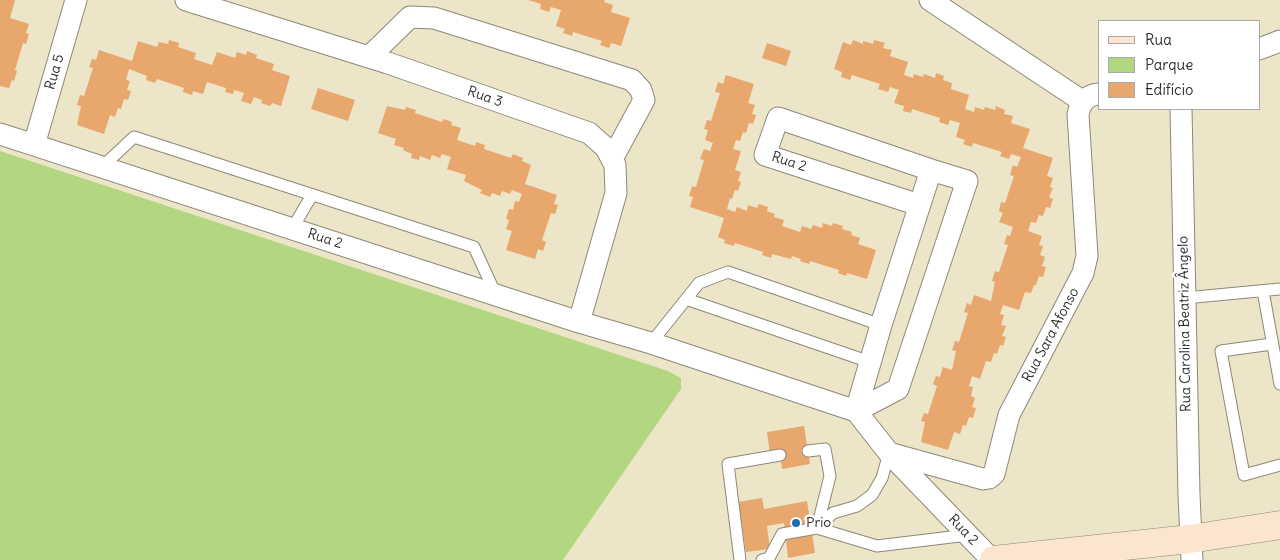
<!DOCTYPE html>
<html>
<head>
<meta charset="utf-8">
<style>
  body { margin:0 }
  #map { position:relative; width:1280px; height:560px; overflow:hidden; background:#ede5c7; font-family:Delius,sans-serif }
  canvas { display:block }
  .legend { position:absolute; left:1098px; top:20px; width:162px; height:90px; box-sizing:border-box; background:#fff; border:1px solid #aaa; margin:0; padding:6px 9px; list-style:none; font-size:15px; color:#2b2b2b }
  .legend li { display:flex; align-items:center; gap:10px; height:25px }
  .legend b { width:25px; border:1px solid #aaa }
</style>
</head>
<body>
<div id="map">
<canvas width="1280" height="560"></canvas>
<ul class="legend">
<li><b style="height:6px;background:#fce5cf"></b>Rua</li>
<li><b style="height:14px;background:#b2d780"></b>Parque</li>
<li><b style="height:14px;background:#e7a76d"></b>Edifício</li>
</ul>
</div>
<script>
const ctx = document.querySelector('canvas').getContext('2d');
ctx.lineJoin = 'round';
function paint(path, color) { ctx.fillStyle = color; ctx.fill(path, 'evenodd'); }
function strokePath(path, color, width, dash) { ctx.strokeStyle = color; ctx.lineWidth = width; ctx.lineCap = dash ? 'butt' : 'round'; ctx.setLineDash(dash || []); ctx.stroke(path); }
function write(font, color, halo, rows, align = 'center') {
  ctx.font = font + ' Delius,sans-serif'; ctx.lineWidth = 5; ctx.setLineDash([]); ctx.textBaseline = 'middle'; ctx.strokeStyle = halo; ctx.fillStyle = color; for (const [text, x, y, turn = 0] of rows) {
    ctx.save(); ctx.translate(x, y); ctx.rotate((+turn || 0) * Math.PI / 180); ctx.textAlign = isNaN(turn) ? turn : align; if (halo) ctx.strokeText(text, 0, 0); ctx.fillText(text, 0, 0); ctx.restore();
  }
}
const green = new Path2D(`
  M0,151L668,371L681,378V389L563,560H0Z`);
const building = new Path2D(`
  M0,0H15L10,18L29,24L26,33L29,34L26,44L23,43L15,70L17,71L14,81L12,80L9,88L0,86Z
  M528,0H605L604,2L613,5L611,12L630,18L621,46L611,43L609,48L600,45L602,41L573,32L572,36L563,33L565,29L556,26L561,10L551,7L549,12L540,9L541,4Z
  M169,40L179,43L178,47L196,53L194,59L212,65L217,52L235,58L237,52L246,55L247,51L257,55L256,58L274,64L272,70L290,76L281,106L272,103L270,106L261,103L262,100L254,97L251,104L241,101L244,93L234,90L233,94L225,92L226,88L207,82L203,94L193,91L192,95L183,92L184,88L157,79L155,83L146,80L147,76L129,69L126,80L130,81L127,90L131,91L128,100L124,99L121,109L118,108L115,117L110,115L104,134L77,125L81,106L77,105L80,95L84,96L93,68L89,67L92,59L96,60L99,50L132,61L138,41L157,47L159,42L168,44Z
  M853,40L863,44V41L873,44L874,40L885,43L883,48L892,50L890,56L908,62L904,75L913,78L914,74L923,77L924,74L935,78L936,73L944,76L943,80L952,83L951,89L969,95L965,109L974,112L975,107L984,110L985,107L995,110L996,106L1005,110L1004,114L1013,116L1011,123L1030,129L1023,148L1053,158L1047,176L1053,178L1050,187L1053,188L1049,197L1053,199L1050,208L1046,207L1043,216L1039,215L1036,223L1031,222L1028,231L1042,236L1039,245L1043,246L1040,255L1045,257L1042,266L1046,267L1043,277L1039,276L1036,285H1034L1031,293L1025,292L1019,310L1003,305L1000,314L1004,315L1001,325L1006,326L1002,336L1006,337L1003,346L1000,345L997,354L994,353L991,362L986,361L980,379L972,376L969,386L973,387L971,396L975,398L972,407L976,408L973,418L969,417L966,426L963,425L960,434L954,432L948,450L921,442L925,422L921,421L924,413L928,414L937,386L933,384L936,376L940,377L943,367L952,370L956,351L952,350L955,341L959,342L968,313L964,312L967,303L971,305L974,295L991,301L995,282L992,281L995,271L999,272L1008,245L1004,244L1007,235L1010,236L1013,227L999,222L1003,213L999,211L1001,202L1005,203L1014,176L1010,175L1013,165L1017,167L1021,157L1011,154L1009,159L1000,156L1002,152L973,143L972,147L963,144L965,140L956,137L960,123L950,120L948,125L939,122L940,118L912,109L911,113L903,111L904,106L894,103L899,90L890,87L888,92L878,89L880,84L852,75L850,80L841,77L842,72L834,69L843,42L851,45Z
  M767,43L791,51L786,66L762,58Z
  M726,75L754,84L748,103L755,105L752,114L756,115L753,124L749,123L746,133L743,132L740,141L736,140L733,149L741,151L735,170L741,172L738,181L741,182L738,191L735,190L732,199L730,198L727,209L735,212L737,207L747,211L748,205L757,208L759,204L768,207L767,211L775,214L774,217L784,220L782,226L800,232L802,226L811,229L813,225L822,228L823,223L832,226L833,223L843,226L842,229L852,232L851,235L860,238L858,244L876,250L867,279L847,273L846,276L838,273L839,270L810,261L809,264L800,261L801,259L792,256L791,259L772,254L771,258L762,255L763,252L735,243L734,246L724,243L725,240L718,237L724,218L690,207L693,197L689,196L692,186L696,187L704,160L700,159L704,149L710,151L713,143L705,140L708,130L704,129L707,120L711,121L720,93L715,92L718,82L723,84Z
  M318,88L355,100L348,121L311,109Z
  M387,106L405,110L406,107L416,110L415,113L442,122L444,119L452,122L451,125L461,128L457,140L475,146L476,142L485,145L484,149L511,158L513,154L523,158L522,161L531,165L525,184L557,195L554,204L558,205L555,214L551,213L542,240L546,242L543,251L538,249L535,259L506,250L512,231L506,229L509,220L506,219L509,209L513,210L515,201L519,202L522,194L512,190L510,194L502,191L500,196L492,193L490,197L480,193L482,190L464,181L466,175L447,169L451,157L442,154L440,158L432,155L430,160L420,156L419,160L411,158L412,154L403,150L404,148L394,145L396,139L378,133Z
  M804,426L810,464L782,469L780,453L770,454L767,432Z
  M762,498L764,509L807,501L815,553L788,558L784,523L767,526L770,549L746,552L738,502Z`);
const service = new Path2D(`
  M102,167L134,137L474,247L496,295
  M292,229L312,195
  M1263,291L1280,384
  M1185,298L1280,289
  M686,299L870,362
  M651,343L699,283L728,272L881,325
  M1272,344L1221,351L1244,475L1280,465
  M808,451L825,449L830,476L817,528
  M817,528L833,513L857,506L872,495L882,478L889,453
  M740,560L728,464L780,455
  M762,560L769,558L782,534L817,528L877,546L968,535`);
const minor = new Path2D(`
  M186,0L388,63L589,133L606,148L615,165L616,193L579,322
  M930,0L1082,101
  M1259,49L1280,41
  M369,57L410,17L434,18L632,80L641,90L644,100L612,159
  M1181,109L1189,495L1192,560
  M0,134L579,322L651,343L856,411L889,453L992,560
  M34,145L76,0
  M856,411L898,389L967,181L931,170L778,118L765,155L919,205
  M856,411L881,325L931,170
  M889,453L983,479L989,478L994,474L1009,415L1083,273L1087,256L1078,114C1081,102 1086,95 1099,94`);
const secondary = new Path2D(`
  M994,560L1190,539L1280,525`);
const markers = [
  [796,523,5,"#1f6fb2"]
];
const streetNames = [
  ["Rua 5",55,72,-74],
  ["Rua 3",485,97,19],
  ["Rua 2",789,162,18],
  ["Rua 2",325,239,18],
  ["Rua Carolina Beatriz Ângelo",1185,324,-91],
  ["Rua Sara Afonso",1051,335,-62],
  ["Rua 2",963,530,46]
];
const poiNames = [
  ["Prio",806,523]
];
paint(green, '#b2d780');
paint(building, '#e7a76d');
strokePath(service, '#8c8879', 13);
strokePath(minor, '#8c8879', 23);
strokePath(secondary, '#8c8879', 29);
strokePath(service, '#fff', 11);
strokePath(minor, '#fff', 21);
strokePath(secondary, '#fce5cf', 28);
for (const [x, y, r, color] of markers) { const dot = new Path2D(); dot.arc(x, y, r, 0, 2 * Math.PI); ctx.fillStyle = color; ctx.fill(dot); strokePath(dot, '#fff', 2); }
write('14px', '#2b2b2b', '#fff', streetNames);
write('14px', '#2b2b2b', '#fff', poiNames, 'left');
</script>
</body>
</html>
